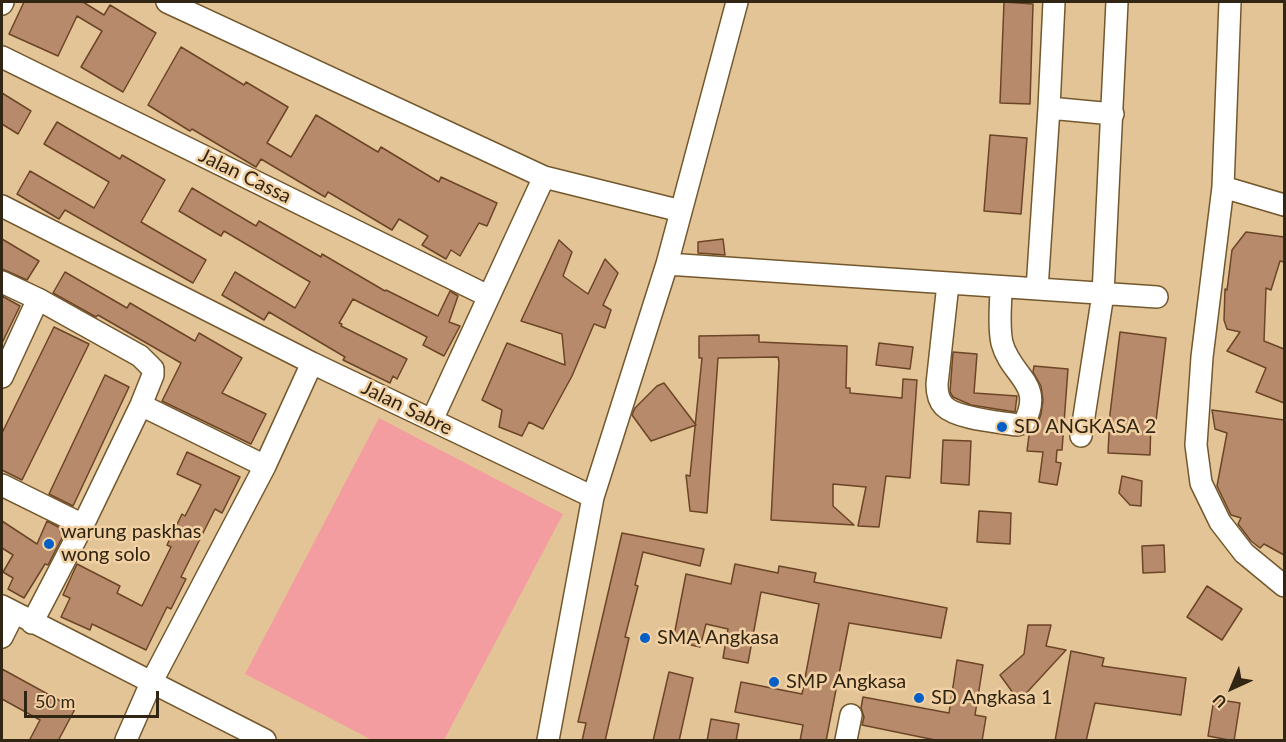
<!DOCTYPE html>
<html>
<head>
<meta charset="utf-8">
<style>
  body { margin:0 }
  #map { position:relative; width:1286px; height:742px; overflow:hidden; background:#e3c496; font-family:Lato,sans-serif }
  canvas { display:block }
  .frame { position:absolute; inset:0; border:3px solid #312513; pointer-events:none }
  .north { position:absolute; left:1202px; top:658px; width:60px; height:60px; -webkit-text-stroke:4px #f1d1a3; paint-order:stroke; rotate:224deg; font-size:16px; font-weight:700; line-height:24px; text-align:center; color:#312513 }
  .north::after { content:''; display:block; margin:auto; width:21px; height:27px; background:#312513; clip-path:polygon(50% 0,100% 100%,50% 72%,0 100%) }
  .scale { position:absolute; left:24px; top:691px; width:135px; height:27px; box-sizing:border-box; border:3px solid #312513; border-top:0; padding-left:8px; font-size:18px; line-height:21px; white-space:nowrap; color:#312513; -webkit-text-stroke:4px #f1d1a3; paint-order:stroke }
</style>
</head>
<body>
<div id="map">
<canvas width="1286" height="742"></canvas>
<div class="frame"></div>
<div class="north">U</div>
<div class="scale">50 m</div>
</div>
<script>
const ctx = document.querySelector('canvas').getContext('2d');
ctx.lineJoin = 'round';
function paint(path, color) { ctx.fillStyle = color; ctx.fill(path, 'evenodd'); }
function strokePath(path, color, width, dash) { ctx.strokeStyle = color; ctx.lineWidth = width; ctx.lineCap = dash ? 'butt' : 'round'; ctx.setLineDash(dash || []); ctx.stroke(path); }
function write(font, color, halo, rows, align = 'center') {
  ctx.font = font + ' Lato,sans-serif'; ctx.lineWidth = 5; ctx.setLineDash([]); ctx.textBaseline = 'middle'; ctx.strokeStyle = halo; ctx.fillStyle = color; for (const [text, x, y, turn = 0] of rows) {
    ctx.save(); ctx.translate(x, y); ctx.rotate((+turn || 0) * Math.PI / 180); ctx.textAlign = isNaN(turn) ? turn : align; if (halo) ctx.strokeText(text, 0, 0); ctx.fillText(text, 0, 0); ctx.restore();
  }
}
const green = new Path2D(`
  M379,418L563,514L444,740H372L245,674Z`);
const building = new Path2D(`
  M24,2H83L104,15L110,5L156,33L123,92L81,67L102,31L77,16L58,56L9,34Z
  M1004,2L1033,4L1030,104L1000,103Z
  M181,47L244,85L246,82L288,107L267,143L291,157L316,115L378,152L381,147L439,182L441,177L497,203L487,226L479,223L460,256L451,250L446,259L422,245L428,236L399,219L392,230L328,192L325,197L261,159L256,167L192,129L190,131L148,105Z
  M2,93L31,111L18,134L2,124Z
  M57,122L120,159L122,155L165,180L141,222L206,260L193,283L65,210L59,219L17,194L30,171L94,208L109,182L44,144Z
  M990,135L1027,138L1021,214L984,211Z
  M192,188L256,226L259,221L321,257L322,254L385,291L386,290L438,316L450,291L458,296L449,322L460,326L444,356L423,345L427,337L353,299L339,323L342,324L341,326L407,359L397,379L393,376L390,383L343,360L345,357L269,312L264,320L222,295L235,272L295,308L310,282L224,231L221,236L179,211Z
  M1246,232L1284,237V262L1280,261L1271,290L1266,288L1264,341L1284,349V403L1256,392L1266,368L1227,351L1240,332L1227,329L1224,320L1225,289L1227,290L1232,250Z
  M2,239L39,261L27,280L2,269Z
  M723,239L725,255L698,253V242Z
  M559,240L572,252L563,276L588,294L605,259L618,273L603,305L611,310L605,328L594,324L572,376L543,429L529,422L522,436L499,427L502,410L482,400L507,343L565,365L562,334L521,321Z
  M65,272L127,308L130,303L195,341L199,333L242,358L222,393L266,414L251,444L162,401L181,363L98,315L96,317L53,293Z
  M2,296L20,306L2,343Z
  M54,327L89,344L22,480L2,470V433Z
  M1120,332L1166,338L1156,421L1151,420L1150,455L1108,453L1110,414Z
  M759,335V342L847,346L846,388H850V393L902,398L903,379L917,380L910,478L886,476L879,527L858,526L866,487L833,484V506L854,525L771,520L779,362L778,357L718,358L707,513L690,511L686,475L690,476L702,358H699V336Z
  M879,343L913,347L910,369L876,365Z
  M953,352L977,354L974,393L1017,396L1015,412L971,405L953,397L950,392Z
  M1034,366L1068,369L1062,450H1057L1056,462L1061,463L1057,485L1039,482L1043,452L1027,451L1029,435L1036,428L1041,414L1043,400L1041,386L1033,372Z
  M105,375L129,387L73,506L49,494Z
  M664,383L696,425L651,441L632,415L635,408L657,386Z
  M1212,410L1284,420V555L1264,544L1260,548L1251,541L1238,524L1241,518L1231,515L1217,486L1227,433L1215,429Z
  M943,440L971,441L969,485L941,483Z
  M187,452L240,477L222,513L215,509L181,577L186,579L171,609L167,607L146,650L92,624L90,630L61,617L70,598L63,595L77,564L120,586L117,593L142,606L171,547L167,545L182,514L185,516L201,485L177,474Z
  M1122,476L1142,481L1141,506L1130,505L1119,493Z
  M979,511L1011,513L1010,544L977,542Z
  M2,521L37,544L47,521L62,529L60,532L64,534L48,565L45,564L24,598L8,589L13,578L3,572L13,555L2,548Z
  M622,533L704,549L700,566L643,552L635,585L638,586L625,637L629,638L605,741H582L586,723L578,722Z
  M1164,545L1165,572L1143,573L1142,546Z
  M735,564L778,573L779,566L816,573L814,582L947,608L941,638L849,623L826,741H800L803,725L735,712L741,682L802,694L819,604L761,592L748,663L723,658L728,629L706,624L700,647L673,641L686,574L731,584Z
  M1207,586L1242,609L1222,640L1187,617Z
  M1028,625H1051L1046,646L1066,650L1019,701L1000,675L1024,654Z
  M1071,651L1104,658L1102,666L1186,678L1181,715L1095,703L1086,741H1055Z
  M957,660L983,665L975,715L986,717L982,741H940L862,725L864,717L861,708L863,697L949,713Z
  M2,669L75,709L58,741H29L40,720L2,699Z
  M669,672L693,678L679,741H653Z
  M1214,699L1240,703L1234,741L1208,736Z
  M711,719L739,724L736,741H707Z`);
const minor = new Path2D(`
  M167,2L544,177L681,211
  M1230,2L1223,187L1202,357L1196,445L1201,483L1220,522L1244,553L1284,586
  M2,4L3,2
  M2,57L488,296
  M1049,108L1113,114
  M1223,187L1284,205
  M2,206L312,363L593,497
  M667,264L1157,297
  M2,282L38,299L140,356L153,369V375L141,405
  M948,284L937,384C937,392 938,400 944,406C957,419 999,422 1017,425L1024,423C1045,383 1011,377 1002,343C998,325 1001,305 1001,287
  M1037,289L1049,108L1054,2
  M2,377L38,299
  M432,420L544,177
  M1081,436L1103,294L1117,2
  M2,485L83,525L141,405L265,466
  M2,606L265,740
  M32,623L83,525
  M2,637L14,613
  M126,740L151,683L265,466L312,363
  M548,740L593,497L667,264L737,2
  M846,740L851,715`);
const markers = [
  [1002,427,6,"#025fc8"],
  [49,544,6,"#025fc8"],
  [645,638,6,"#025fc8"],
  [774,682,6,"#025fc8"],
  [919,698,6,"#025fc8"]
];
const streetNames = [
  ["Jalan Cassa",245,176,26],
  ["Jalan Sabre",407,408,26]
];
const poiNames = [
  ["SD ANGKASA 2",1014,427],
  ["warung paskhas",61,532],
  ["wong solo",61,555],
  ["SMA Angkasa",657,638],
  ["SMP Angkasa",786,682],
  ["SD Angkasa 1",931,698]
];
paint(green, '#f49da0');
paint(building, '#b68a6a');
strokePath(building, '#6c4527', 1.5);
strokePath(minor, '#73582d', 24);
strokePath(minor, '#fff', 21);
for (const [x, y, r, color] of markers) { const dot = new Path2D(); dot.arc(x, y, r, 0, 2 * Math.PI); ctx.fillStyle = color; ctx.fill(dot); strokePath(dot, '#f1d1a3', 2); }
write('20px', '#312513', '#f1d1a3', streetNames);
write('20px', '#312513', '#f1d1a3', poiNames, 'left');
</script>
</body>
</html>
